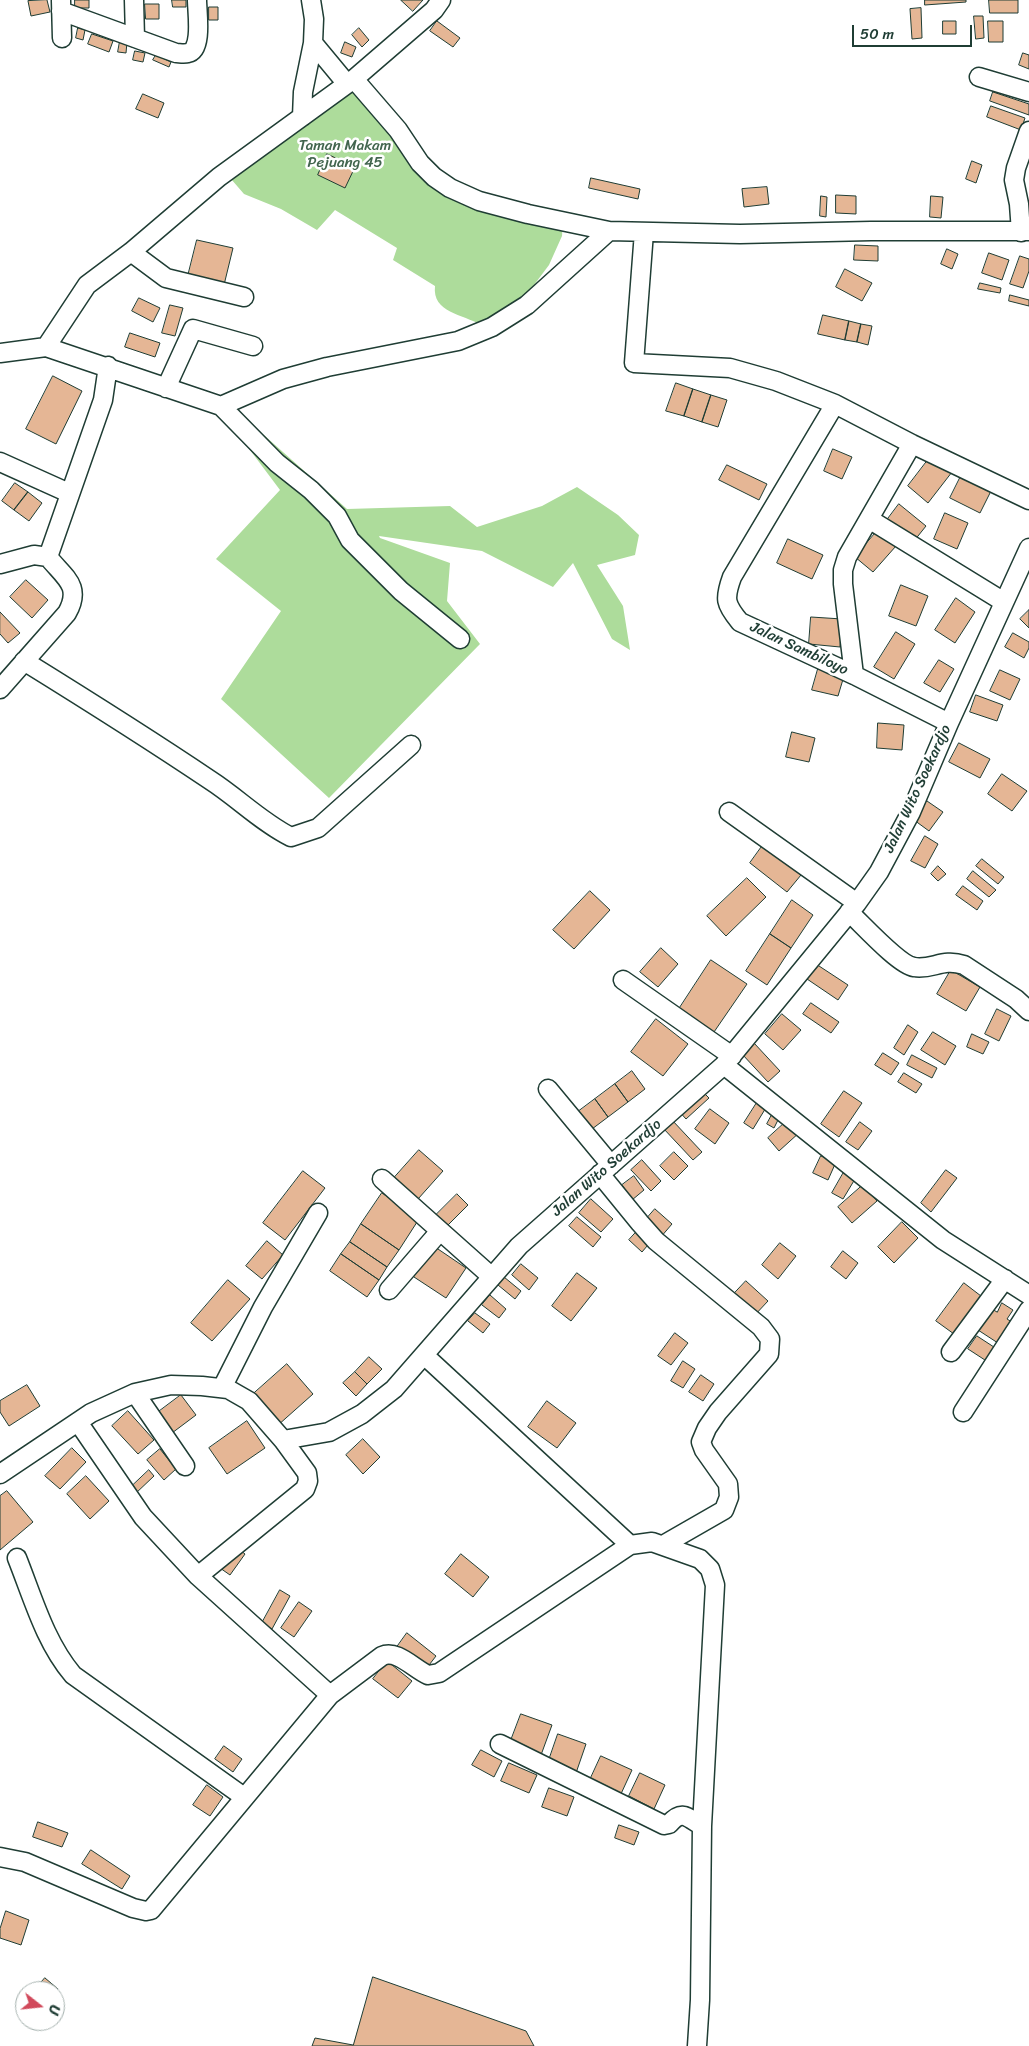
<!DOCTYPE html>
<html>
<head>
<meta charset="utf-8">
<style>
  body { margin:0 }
  #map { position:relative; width:1029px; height:2046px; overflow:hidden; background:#fff; font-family:Sriracha,sans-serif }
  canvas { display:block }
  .north { position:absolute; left:15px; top:1981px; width:50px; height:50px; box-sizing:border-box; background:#fff; border:1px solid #a5b1ae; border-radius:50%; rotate:106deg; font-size:14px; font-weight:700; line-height:20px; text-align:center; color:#1f3d34 }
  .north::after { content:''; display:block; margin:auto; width:18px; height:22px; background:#d1495b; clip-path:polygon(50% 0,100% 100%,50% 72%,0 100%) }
  .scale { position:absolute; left:852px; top:25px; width:120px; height:22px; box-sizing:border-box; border:2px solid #1f3d34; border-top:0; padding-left:6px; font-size:15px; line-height:18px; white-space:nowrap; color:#1f3d34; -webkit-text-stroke:4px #fff; paint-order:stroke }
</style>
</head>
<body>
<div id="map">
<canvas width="1029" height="2046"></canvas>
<div class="north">U</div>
<div class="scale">50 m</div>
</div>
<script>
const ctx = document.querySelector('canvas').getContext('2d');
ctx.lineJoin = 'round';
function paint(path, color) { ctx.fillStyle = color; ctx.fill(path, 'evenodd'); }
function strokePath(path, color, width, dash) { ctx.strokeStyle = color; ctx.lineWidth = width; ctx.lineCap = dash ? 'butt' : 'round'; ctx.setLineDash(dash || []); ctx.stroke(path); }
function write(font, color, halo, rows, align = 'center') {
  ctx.font = font + ' Sriracha,sans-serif'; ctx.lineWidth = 5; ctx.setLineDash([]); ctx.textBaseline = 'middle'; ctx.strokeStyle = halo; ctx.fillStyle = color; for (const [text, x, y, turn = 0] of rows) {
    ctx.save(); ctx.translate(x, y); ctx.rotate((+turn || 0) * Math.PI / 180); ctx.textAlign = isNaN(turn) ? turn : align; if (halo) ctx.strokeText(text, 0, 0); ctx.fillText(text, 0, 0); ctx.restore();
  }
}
const green = new Path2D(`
  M354,79L450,188L563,222L562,236L549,265L534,285L519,301L481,325C463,314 432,313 435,286L393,260L397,248L335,210L317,230L281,209L244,194L225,172Z
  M247,420L347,509L450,506L477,527L542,506L577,487L618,515L639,535L635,555L597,565L623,606L630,650L612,639L573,563L553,587L482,551L379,536L380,538L450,563L447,601L480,644L329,798L221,699L281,611L216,559L280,490L229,422Z`);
const building = new Path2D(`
  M47,0L50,12L31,16L28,1Z
  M75,0H89V8H75Z
  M172,0H186V7H173Z
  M401,0H423L413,11Z
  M925,0H966V2L925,5Z
  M989,0H1018V13H990Z
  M145,4H159V19H146Z
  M209,7H218V20H209Z
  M921,8L922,38L912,39L910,9Z
  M974,16H983L984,38L976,39Z
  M437,21L460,38L453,47L430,31Z
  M943,21H956V34H943Z
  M988,21H1003V42H989Z
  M78,28L85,30L83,40L76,38Z
  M359,28L369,40L362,47L352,35Z
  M92,34L113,41L109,52L88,44Z
  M120,41L127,42L126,53L118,52Z
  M345,42L356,47L352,57L341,53Z
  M135,51L145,53L143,62L133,60Z
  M1023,53L1029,55V69L1019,65Z
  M156,55L171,62L169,67L153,60Z
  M993,92L1029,104V115L990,101Z
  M143,94L164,103L158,118L136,109Z
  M991,106L1025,118L1021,130L987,117Z
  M327,154L355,167L345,188L318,175Z
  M972,161L982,165L976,183L966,179Z
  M591,178L640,189L638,199L589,188Z
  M767,187L769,204L744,207L742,189Z
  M836,195L856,196V214L836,213Z
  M821,196L827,197L826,217L820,216Z
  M931,196L943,197L941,218L930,217Z
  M197,240L233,248L224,285L188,276Z
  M855,245L878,246V261L854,260Z
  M947,249L958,254L952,269L941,264Z
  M989,253L1009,260L1002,280L982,273Z
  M1020,256L1029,259V271L1023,288L1010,284Z
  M845,269L872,283L862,301L836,287Z
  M980,283L1001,288L1000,293L978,289Z
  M1010,295L1029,300V306L1009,301Z
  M139,298L160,308L153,322L132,311Z
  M170,305L183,308L175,336L162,333Z
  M823,315L849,321L845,340L818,334Z
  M849,321L861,324L857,342L845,340Z
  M861,324L872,326L868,345L857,342Z
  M130,333L160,343L155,357L125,347Z
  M53,376L82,391L56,444L26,429Z
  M676,383L693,389L684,416L666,411Z
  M693,389L711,395L702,422L684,416Z
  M711,395L727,400L718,427L702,422Z
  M833,449L852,457L842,479L824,471Z
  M931,456L952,472L928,503L908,486Z
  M727,465L767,484L759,500L719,480Z
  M961,476L991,491L980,513L950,498Z
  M15,483L28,492L14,510L2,501Z
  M28,492L42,503L29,521L14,510Z
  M899,504L926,526L914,541L887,520Z
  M945,513L968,523L957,549L934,539Z
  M878,530L896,546L873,572L855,557Z
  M788,539L823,555L812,579L777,563Z
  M26,580L48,600L32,618L10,597Z
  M901,585L928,596L916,626L889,616Z
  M956,598L975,612L955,643L935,630Z
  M1029,610V628L1020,619Z
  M0,612L20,633L8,643L0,634Z
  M811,617L842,619L840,647L809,644Z
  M896,632L915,644L894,679L874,667Z
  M1013,633L1029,642V648L1024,658L1005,647Z
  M939,660L954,669L940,692L924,683Z
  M818,669L844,676L838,696L812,690Z
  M1000,670L1020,679L1010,700L990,691Z
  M976,695L1003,705L997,721L970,712Z
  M878,723L904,725L902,750L877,748Z
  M792,732L815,738L809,762L786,757Z
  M959,743L990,759L980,778L949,762Z
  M1002,774L1027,791L1012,811L988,794Z
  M927,801L943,812L929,831L914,820Z
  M925,836L938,844L925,868L911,861Z
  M763,845L801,875L787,892L750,863Z
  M982,859L1004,877L998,884L976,866Z
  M938,866L946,874L938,881L931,874Z
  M973,871L996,890L989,897L967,879Z
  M747,878L766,897L726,936L707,916Z
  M963,886L983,901L977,910L956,895Z
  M590,891L610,910L574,949L553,930Z
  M792,900L813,915L791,948L770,934Z
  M770,934L791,948L767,985L746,971Z
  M661,948L678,964L658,987L640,972Z
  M711,960L747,984L714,1032L679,1009Z
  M816,964L848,985L838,1000L807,979Z
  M951,970L980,987L966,1011L937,994Z
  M811,1003L839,1022L831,1033L803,1014Z
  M997,1009L1011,1016L999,1041L985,1034Z
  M782,1014L801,1030L783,1050L765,1034Z
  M656,1019L688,1044L663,1076L631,1052Z
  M908,1025L918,1032L904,1055L894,1048Z
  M933,1032L956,1046L945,1065L921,1050Z
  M972,1034L989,1042L983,1054L967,1047Z
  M754,1043L780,1071L768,1082L742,1054Z
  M883,1053L899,1063L891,1075L875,1065Z
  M912,1055L937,1068L932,1078L907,1065Z
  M632,1071L645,1089L628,1102L615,1084Z
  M904,1073L922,1084L916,1093L898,1082Z
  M615,1084L628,1102L608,1117L595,1099Z
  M701,1090L709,1098L686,1119L678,1110Z
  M844,1091L862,1103L839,1137L821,1124Z
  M595,1099L608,1117L588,1132L575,1114Z
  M758,1101L767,1106L753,1129L744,1123Z
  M710,1109L729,1123L715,1144L695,1129Z
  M774,1111L781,1114L774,1128L767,1124Z
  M789,1119L800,1132L779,1151L768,1138Z
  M672,1120L702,1152L693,1160L663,1128Z
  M860,1122L872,1131L858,1150L846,1142Z
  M419,1150L443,1171L418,1199L394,1178Z
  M674,1152L688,1166L674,1180L660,1166Z
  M821,1156L836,1162L828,1180L813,1173Z
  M642,1160L661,1181L651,1191L631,1170Z
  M946,1170L957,1178L931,1212L921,1203Z
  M303,1171L325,1188L285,1240L263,1223Z
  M844,1172L855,1179L843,1199L832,1193Z
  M634,1176L644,1190L632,1200L622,1185Z
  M863,1185L877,1201L852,1223L838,1207Z
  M382,1193L419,1219L399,1250L361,1224Z
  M457,1194L468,1205L444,1229L433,1218Z
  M591,1199L613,1219L601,1232L579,1213Z
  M655,1209L672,1224L660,1238L642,1224Z
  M577,1217L601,1237L593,1247L569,1226Z
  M902,1222L918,1238L894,1263L878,1247Z
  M361,1224L399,1250L387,1267L350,1242Z
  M640,1228L653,1239L642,1252L629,1240Z
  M267,1241L283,1255L262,1279L246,1266Z
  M350,1242L387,1267L379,1280L341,1254Z
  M780,1243L796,1256L778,1279L762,1265Z
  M435,1247L466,1268L446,1298L414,1277Z
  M843,1251L858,1263L846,1279L831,1267Z
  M341,1254L379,1280L367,1297L330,1271Z
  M521,1264L538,1278L529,1290L512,1275Z
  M577,1273L597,1288L571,1321L552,1306Z
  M504,1277L521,1291L515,1299L498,1285Z
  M228,1280L250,1299L212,1341L191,1323Z
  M746,1281L768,1301L753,1317L731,1297Z
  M964,1283L981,1296L954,1334L936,1321Z
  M490,1295L506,1309L499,1318L482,1305Z
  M1002,1303L1013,1310L1007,1319L1015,1324L1001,1345L978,1330L992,1309L997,1312Z
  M475,1313L490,1324L483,1333L468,1321Z
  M675,1333L688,1343L671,1365L658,1356Z
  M977,1336L997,1349L988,1362L968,1349Z
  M369,1357L382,1369L367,1384L355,1372Z
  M683,1361L695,1369L683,1388L671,1381Z
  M287,1364L313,1394L277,1426L251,1396Z
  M355,1372L367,1384L356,1396L343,1383Z
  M701,1375L714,1384L703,1401L689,1392Z
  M27,1385L40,1406L9,1426L0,1412V1401Z
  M181,1395L196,1415L172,1433L157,1413Z
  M547,1401L576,1423L557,1448L528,1427Z
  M128,1411L154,1440L138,1454L112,1426Z
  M247,1421L265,1448L227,1474L209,1448Z
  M363,1439L380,1457L363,1474L346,1455Z
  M72,1448L86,1462L60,1489L45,1476Z
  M160,1449L176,1469L164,1480L147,1460Z
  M149,1470L154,1476L135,1494L130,1488Z
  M86,1476L109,1501L90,1519L67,1494Z
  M7,1491L33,1522L0,1550V1496Z
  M236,1547L245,1554L230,1575L220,1568Z
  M461,1554L489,1577L473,1597L445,1574Z
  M280,1590L290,1596L272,1629L262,1623Z
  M299,1602L312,1611L294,1637L281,1628Z
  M407,1633L436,1656L426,1669L397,1647Z
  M387,1661L412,1681L398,1698L373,1679Z
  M521,1714L552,1725L541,1755L510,1743Z
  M558,1734L586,1744L576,1773L548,1763Z
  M224,1746L242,1759L233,1772L215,1759Z
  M481,1750L502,1761L494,1777L472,1765Z
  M601,1756L632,1770L620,1796L589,1782Z
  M509,1763L537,1775L529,1793L501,1781Z
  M640,1773L665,1785L654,1809L629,1796Z
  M207,1785L223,1797L210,1816L193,1805Z
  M549,1788L574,1797L567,1816L542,1807Z
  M38,1822L68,1833L62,1847L33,1837Z
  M619,1825L639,1832L634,1845L615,1838Z
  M91,1850L130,1876L122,1889L82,1864Z
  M6,1911L29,1920L21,1945L0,1938V1929Z
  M373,1977L526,2031L534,2046H312L315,2038L353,2045Z
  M45,1978L58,1989L55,1992L34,1991Z`);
const minor = new Path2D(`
  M134,0L135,38
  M61,1L62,38
  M61,11L176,53C179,53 184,54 188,53C203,50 197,12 197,0
  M313,43L347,84
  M979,77L1029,92
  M354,79L398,130L420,163L434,177L450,188L479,201L528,214L609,231L740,234L871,231H1029
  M302,117L303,92L313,43L314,19L311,0
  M644,232L634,363L730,368L776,381L835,404L912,444L1029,500
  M1021,232L1019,204L1014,180L1016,168L1029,131
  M131,252L166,278L244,297
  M46,347L221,406L277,463L311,490L337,516L350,540L401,591L460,639
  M0,353L46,347L87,285L131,252L219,177L354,79L434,10L441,0
  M166,388L193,329L253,346
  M835,404L732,577C724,599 725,604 740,622L854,675L949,723
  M221,406L283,379L327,367L458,341L492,327L527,305L609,231
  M0,462L69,493
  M869,519L1004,602
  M0,564L34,555L48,557L103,400L108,366
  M24,661C87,700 149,739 210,780C238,798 261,822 291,837L318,828L411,745
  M854,675L843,584V570L847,557L912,444
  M0,689L67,613C82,586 65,578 48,557
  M729,812L857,903
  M849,912C862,924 899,965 914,967C933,970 942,958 964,965L1016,999L1029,1011
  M623,980L732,1056
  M724,1065L943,1240L1029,1295
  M548,1089L611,1165
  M600,1174L640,1223L656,1241L761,1327L770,1339L769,1354L718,1412L707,1428L701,1442L704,1450L728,1484L729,1497L724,1510L663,1545
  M382,1179L492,1277
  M389,1290L440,1231
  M951,1352L1005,1279
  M424,1355L630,1545
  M222,1388L263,1307L318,1213
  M135,1393L185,1466
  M963,1412L1029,1310
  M78,1422L143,1517L198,1576L330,1695
  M0,1474L91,1413L135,1393L171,1385L202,1386L228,1389L249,1401L283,1440L329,1432L362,1414L394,1389L519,1246L724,1065L857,903L879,872L911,812L949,723L1029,548
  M17,1558C33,1598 45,1642 73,1675L244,1797
  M198,1576L305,1489L308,1481L307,1473L283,1440
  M500,1744L664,1825L669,1824C682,1809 687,1817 702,1826
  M0,1857L25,1862L133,1908L146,1911L151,1910L330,1695L382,1656C397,1649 414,1669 428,1675L439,1673L630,1545L652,1542L700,1559L710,1569L715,1585L702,1826L700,2000L697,2046`);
const parkNames = [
  ["Taman Makam",345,146],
  ["Pejuang 45",345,163]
];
const streetNames = [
  ["Jalan Sambiloyo",799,649,25],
  ["Jalan Wito Soekardjo",918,789,-65],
  ["Jalan Wito Soekardjo",607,1168,-41]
];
paint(green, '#addc9b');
paint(building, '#e5b695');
strokePath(building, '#1f3d34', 1);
strokePath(minor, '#1f3d34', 21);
strokePath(minor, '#fff', 18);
write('15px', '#42654e', '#fff', parkNames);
write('15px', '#1f3d34', '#fff', streetNames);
</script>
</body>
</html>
